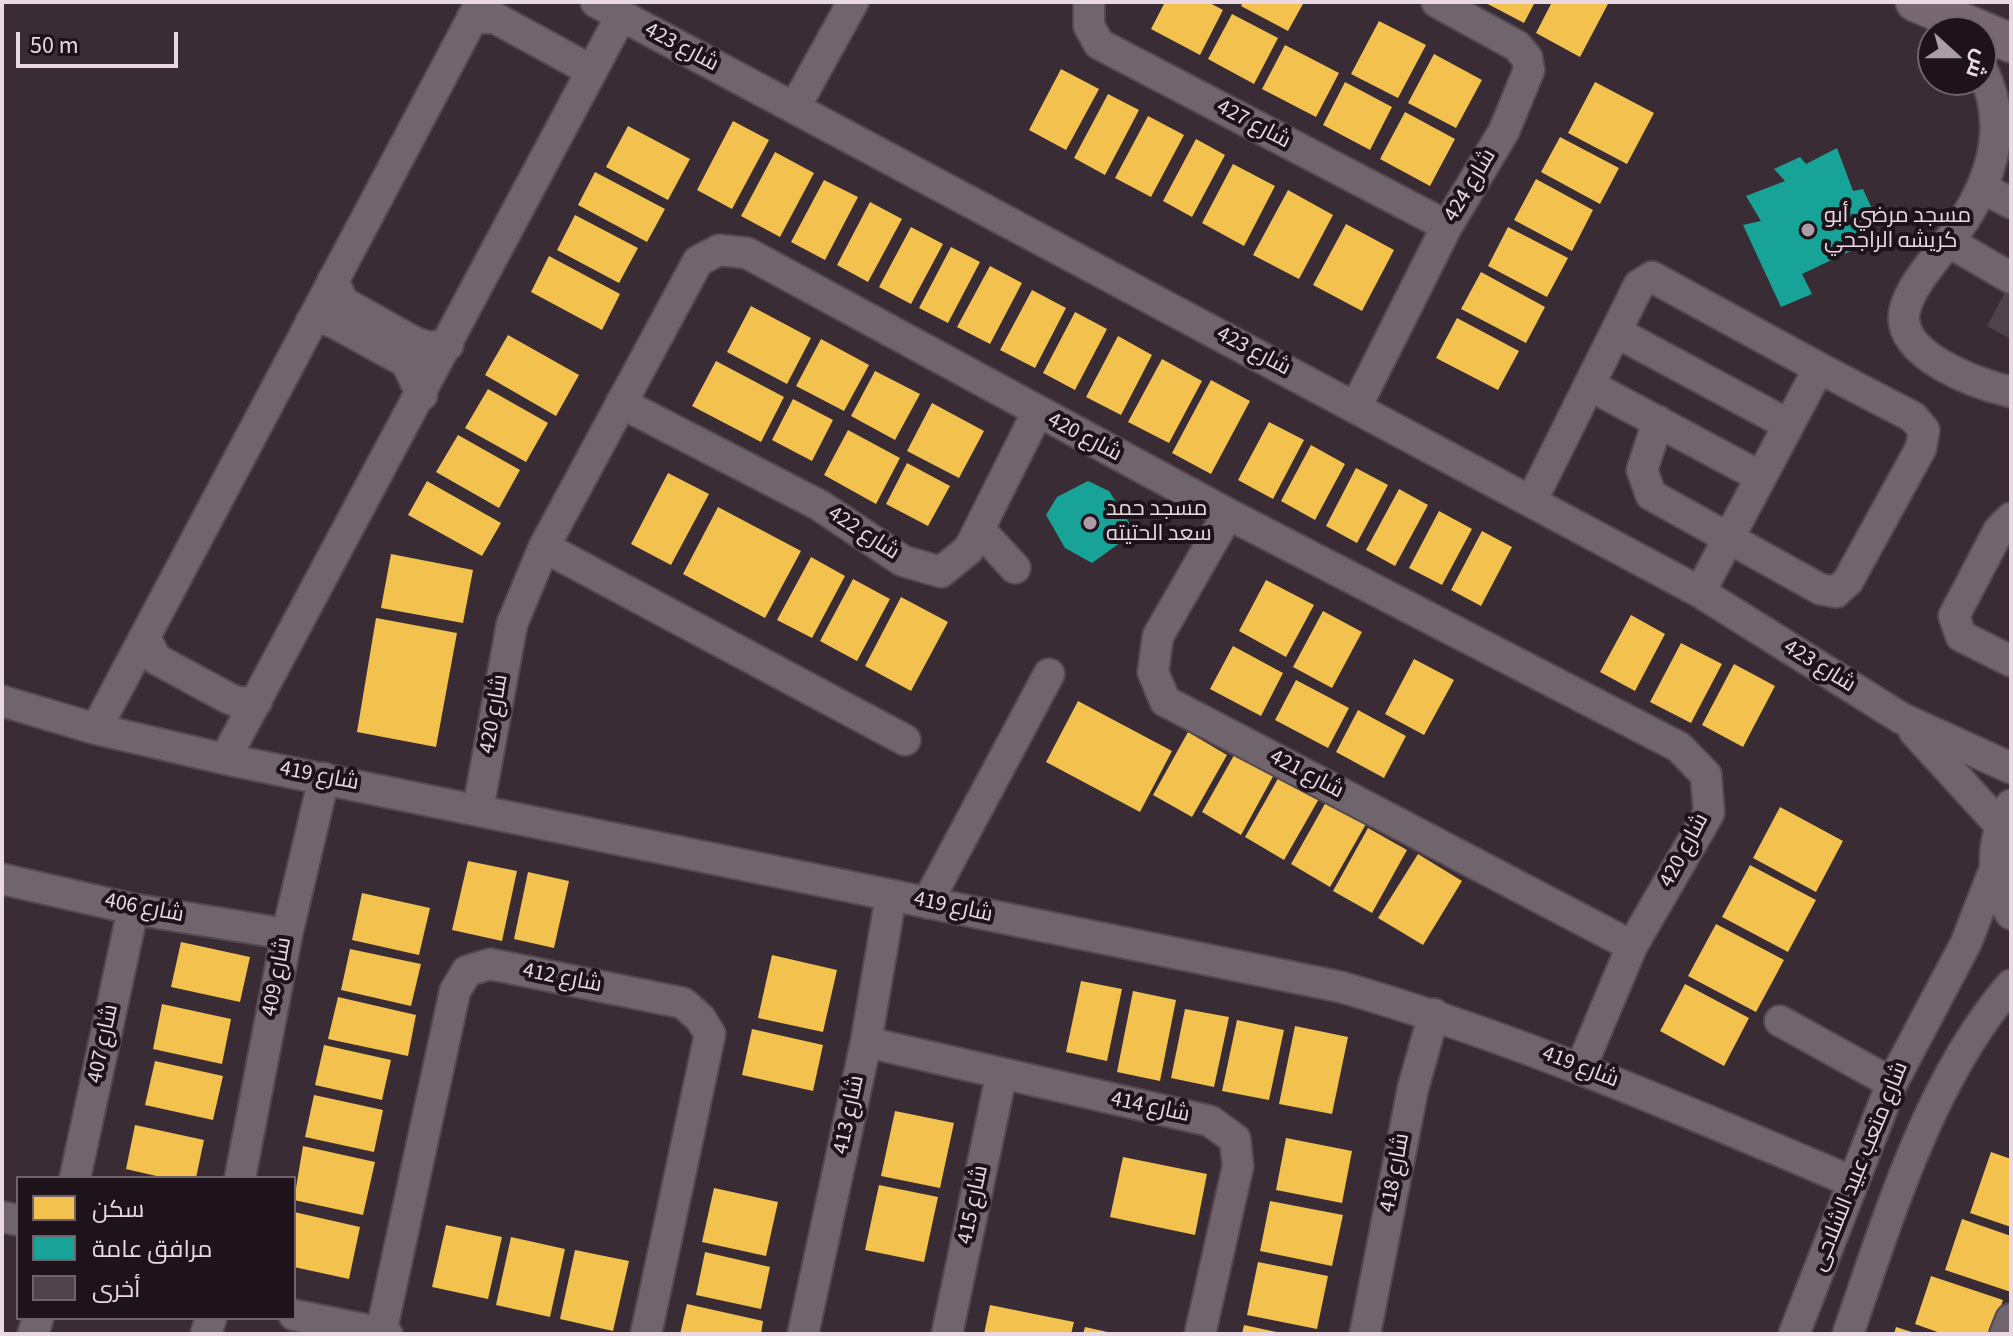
<!DOCTYPE html>
<html>
<head>
<meta charset="utf-8">
<style>
  body { margin:0 }
  #map { position:relative; width:2013px; height:1336px; overflow:hidden; background:#3a2c35; font-family:"Source Sans 3",Cairo,sans-serif }
  canvas { display:block }
  .frame { position:absolute; inset:0; border:4px solid #ead8e2; pointer-events:none }
  .legend { position:absolute; left:16px; top:1176px; width:280px; height:144px; box-sizing:border-box; background:#1f131b; border:2px solid #70626b; margin:0; padding:10px 14px; list-style:none; font-size:24px; color:#ead8e2 }
  .legend li { display:flex; align-items:center; gap:16px; height:40px }
  .legend b { width:40px; border:2px solid #70626b }
  .north { position:absolute; left:1917px; top:16px; width:80px; height:80px; box-sizing:border-box; background:#1f131b; border:2px solid #70626b; border-radius:50%; rotate:111deg; font-size:22px; font-weight:700; line-height:32px; text-align:center; color:#ead8e2 }
  .north::after { content:''; display:block; margin:auto; width:28px; height:36px; background:#ac9ca5; clip-path:polygon(50% 0,100% 100%,50% 72%,0 100%) }
  .scale { position:absolute; left:16px; top:32px; width:162px; height:36px; box-sizing:border-box; border:4px solid #ead8e2; border-top:0; padding-left:10px; font-size:24px; line-height:28px; white-space:nowrap; color:#ead8e2; -webkit-text-stroke:6px #1f131b; paint-order:stroke }
</style>
</head>
<body>
<div id="map">
<canvas width="2013" height="1336"></canvas>
<div class="frame"></div>
<ul class="legend">
<li><b style="height:22px;background:#f2c14e"></b>سكن</li>
<li><b style="height:22px;background:#17a398"></b>مرافق عامة</li>
<li><b style="height:22px;background:#4f434a"></b>أخرى</li>
</ul>
<div class="north">ش</div>
<div class="scale">50 m</div>
</div>
<script>
const ctx = document.querySelector('canvas').getContext('2d');
ctx.lineJoin = 'round';
function paint(path, color) { ctx.fillStyle = color; ctx.fill(path, 'evenodd'); }
function strokePath(path, color, width, dash) { ctx.strokeStyle = color; ctx.lineWidth = width; ctx.lineCap = dash ? 'butt' : 'round'; ctx.setLineDash(dash || []); ctx.stroke(path); }
function write(font, color, halo, rows, align = 'center') {
  ctx.font = font + ' "Source Sans 3",Cairo,sans-serif'; ctx.lineWidth = 8; ctx.setLineDash([]); ctx.textBaseline = 'middle'; ctx.strokeStyle = halo; ctx.fillStyle = color; for (const [text, x, y, turn = 0] of rows) {
    ctx.save(); ctx.translate(x, y); ctx.rotate((+turn || 0) * Math.PI / 180); ctx.textAlign = isNaN(turn) ? turn : align; if (halo) ctx.strokeText(text, 0, 0); ctx.fillText(text, 0, 0); ctx.restore();
  }
}
const homes = new Path2D(`
  M1165,2H1208L1223,10L1200,55L1151,29Z
  M1243,2H1304L1288,31L1241,6Z
  M1484,2H1535L1524,23Z
  M1552,2H1609L1580,57L1536,33Z
  M1232,14L1278,38L1254,84L1208,59Z
  M1379,21L1426,45L1398,98L1351,74Z
  M1285,45L1339,73L1316,117L1262,89Z
  M1434,54L1482,80L1456,128L1408,103Z
  M1061,69L1099,89L1066,150L1029,130Z
  M1345,82L1392,107L1370,150L1323,125Z
  M1595,82L1654,113L1627,164L1568,133Z
  M1108,94L1139,110L1105,175L1074,158Z
  M1405,112L1455,139L1430,186L1380,159Z
  M1148,116L1184,135L1151,197L1115,178Z
  M733,121L769,140L732,209L697,190Z
  M628,126L690,159L668,200L606,167Z
  M1560,137L1619,168L1600,204L1541,172Z
  M1196,139L1225,155L1192,217L1163,201Z
  M775,152L814,173L780,237L741,216Z
  M1233,164L1275,186L1244,246L1202,223Z
  M595,172L665,209L647,242L578,205Z
  M1536,179L1593,210L1572,251L1514,220Z
  M824,180L858,197L825,260L791,242Z
  M1288,190L1333,215L1299,279L1253,255Z
  M870,202L902,219L868,282L837,265Z
  M575,215L638,248L619,283L557,250Z
  M1346,224L1394,250L1362,311L1313,285Z
  M911,227L943,244L911,304L879,287Z
  M1508,227L1568,258L1547,297L1488,266Z
  M951,247L980,262L948,323L919,308Z
  M549,256L620,294L602,330L531,292Z
  M990,266L1022,283L990,344L957,327Z
  M1481,272L1545,307L1526,343L1461,309Z
  M1032,290L1066,308L1035,368L1000,350Z
  M751,306L811,338L787,384L727,352Z
  M1075,312L1107,329L1075,390L1043,373Z
  M1457,318L1519,351L1498,390L1436,358Z
  M508,335L579,375L556,416L485,375Z
  M1118,336L1152,355L1121,415L1086,397Z
  M821,339L869,365L844,411L796,386Z
  M1162,359L1202,381L1169,443L1128,422Z
  M716,361L784,397L761,442L692,406Z
  M875,371L920,394L895,440L851,416Z
  M1211,380L1250,401L1211,474L1172,453Z
  M488,389L548,423L526,462L465,428Z
  M793,399L833,420L812,461L772,440Z
  M932,403L984,431L959,478L907,451Z
  M1269,422L1304,440L1273,499L1238,480Z
  M848,430L900,458L876,504L824,475Z
  M458,435L520,470L499,508L436,472Z
  M1311,445L1345,464L1315,520L1281,501Z
  M907,463L950,486L928,526L886,504Z
  M1356,468L1388,485L1357,543L1326,526Z
  M668,473L709,494L671,565L631,544Z
  M427,481L501,523L482,556L408,515Z
  M1399,489L1428,505L1395,566L1366,550Z
  M718,507L801,551L765,618L683,574Z
  M1439,511L1472,529L1442,585L1409,568Z
  M1482,531L1512,547L1481,606L1451,590Z
  M391,554L473,570L463,623L381,608Z
  M811,557L845,576L812,638L777,620Z
  M853,579L890,599L857,661L820,641Z
  M1266,580L1314,605L1286,657L1239,631Z
  M901,597L948,622L911,691L865,666Z
  M1323,611L1362,632L1332,688L1293,667Z
  M1631,615L1665,634L1635,691L1600,672Z
  M376,618L457,633L436,747L357,732Z
  M1681,643L1722,664L1691,723L1650,702Z
  M1233,646L1283,673L1261,716L1210,689Z
  M1414,659L1454,680L1424,735L1385,714Z
  M1734,664L1775,686L1743,747L1702,725Z
  M1296,680L1349,708L1328,748L1275,720Z
  M1078,701L1172,751L1140,812L1046,762Z
  M1358,710L1406,736L1384,778L1336,752Z
  M1188,732L1227,755L1192,817L1153,795Z
  M1237,750L1276,771L1241,835L1202,812Z
  M1280,775L1320,797L1284,860L1245,837Z
  M1326,802L1366,824L1330,887L1291,864Z
  M1780,807L1843,841L1816,892L1753,858Z
  M1368,828L1407,850L1372,913L1333,891Z
  M1418,854L1462,881L1423,945L1378,918Z
  M468,861L517,871L502,941L452,930Z
  M1750,865L1816,900L1788,952L1722,917Z
  M528,872L569,881L554,948L514,939Z
  M362,893L430,908L419,955L352,940Z
  M1716,924L1784,960L1756,1012L1688,976Z
  M181,942L250,957L240,1002L171,987Z
  M350,949L421,964L411,1006L341,990Z
  M772,955L837,970L823,1032L758,1018Z
  M1081,981L1122,989L1107,1061L1066,1052Z
  M1685,984L1749,1018L1724,1066L1660,1031Z
  M1133,991L1176,1000L1160,1081L1117,1072Z
  M338,997L416,1015L408,1056L328,1039Z
  M162,1004L231,1019L222,1064L153,1049Z
  M1185,1009L1229,1017L1214,1087L1171,1078Z
  M1237,1020L1284,1030L1269,1100L1222,1091Z
  M1295,1026L1348,1037L1332,1114L1279,1104Z
  M752,1029L823,1045L813,1091L742,1075Z
  M324,1045L391,1060L382,1100L315,1085Z
  M155,1061L223,1076L213,1120L145,1105Z
  M314,1095L383,1110L374,1152L305,1137Z
  M895,1111L954,1123L940,1188L881,1176Z
  M135,1125L204,1140L196,1178H165L126,1169Z
  M1286,1138L1352,1151L1342,1203L1276,1190Z
  M303,1146L375,1162L363,1215L294,1200Z
  M1991,1152L2011,1159V1227L1970,1213Z
  M1123,1157L1207,1174L1195,1235L1110,1217Z
  M879,1185L938,1197L924,1262L865,1250Z
  M714,1188L778,1202L766,1256L702,1242Z
  M1270,1201L1343,1215L1332,1266L1260,1251Z
  M294,1212L360,1227L349,1279L294,1267Z
  M1962,1219L2011,1236V1292L1945,1270Z
  M446,1225L502,1237L488,1299L432,1287Z
  M511,1237L565,1249L550,1317L496,1305Z
  M575,1250L629,1261L613,1331L560,1319Z
  M705,1252L770,1267L761,1309L696,1295Z
  M1258,1262L1328,1276L1317,1329L1247,1315Z
  M1931,1276L2003,1300L1992,1334H1943L1915,1324Z
  M687,1304L763,1321L761,1334H680Z
  M990,1305L1074,1322L1071,1334H984Z
  M1244,1325L1281,1333V1334H1242Z
  M1085,1327L1112,1333V1334H1083Z
  M1896,1327L1915,1333L1914,1334H1894Z`);
const public = new Path2D(`
  M1837,148L1853,191L1863,189L1877,220L1868,225L1872,234L1852,241L1859,247L1802,274L1812,294L1781,307L1743,225L1761,221L1746,196L1785,181L1774,169L1800,157L1806,164Z
  M1088,481L1109,491L1135,532L1092,563L1065,548L1046,515L1057,497Z`);
const building = new Path2D(`
  M2011,282V339L1987,326Z`);
const minor = new Path2D(`
  M596,2L1700,592L1901,718L2011,768
  M1089,2V26L1099,44L1447,226
  M472,18H495L592,71
  M1981,68C2013,129 1988,192 1948,242C1933,262 1912,284 1905,309C1893,355 1978,384 2011,392
  M795,107L853,2
  M1984,189L2011,203
  M1949,242L2011,278
  M333,280L343,302L414,342L428,347L448,345
  M311,322L325,319L335,323L406,362L422,395
  M1616,332L1789,425
  M1589,385L1761,477
  M621,403L819,505L903,561L941,572L969,549L1037,413
  M1356,407L1447,226L1504,131L1529,70L1527,58L1517,46L1437,2
  M1658,421L1642,470L1651,495L1820,589L1836,592L1848,581L1921,448L1924,430L1913,417L1819,368
  M1532,500L1639,285L1652,277L1819,368L1700,592
  M1228,514L1158,636L1153,672L1165,701L1632,946
  M2011,518L1999,530L1954,616L1961,636L2011,661
  M979,529L1015,568
  M544,547L905,740
  M145,637L156,659L228,698L240,703L257,701
  M2,701L96,729L225,759L1341,987C1517,1038 1684,1110 1853,1182
  M96,729L481,2
  M1914,731L2000,825
  M225,759L621,16
  M2011,805C1990,842 1989,877 2011,914
  M478,809L512,624L544,547L698,261L719,250L747,253L1228,514L1679,747L1706,775L1709,813L1632,946L1581,1067
  M2,879L133,909L287,934
  M927,903L1049,674
  M1780,1021L1892,1083
  M866,1042L1210,1121L1235,1139L1238,1166L1200,1334
  M75,1178L133,909
  M240,1178L287,934L324,778
  M2,1217L18,1220
  M294,1315L387,1334
  M381,1333L455,991L467,971L490,964L683,1003L700,1018L710,1034L646,1334
  M33,1334L38,1318
  M206,1334L211,1318
  M803,1334L866,1042L891,896
  M947,1334L1001,1076
  M1365,1334L1413,1088L1434,1014
  M1794,1334L1892,1083L1966,943L1994,871
  M1848,1334C1888,1218 1930,1078 2011,985
  M2005,1334L2011,1319`);
const major = new Path2D(`
  M1915,2L2011,43`);
const markers = [
  [1808,230,8,"#ac9ca5"],
  [1090,523,8,"#ac9ca5"]
];
const streetNames = [
  ["شارع 423",681,48,28],
  ["شارع 427",1253,125,28],
  ["شارع 424",1471,186,-59],
  ["شارع 423",1253,352,28],
  ["شارع 420",1084,438,28],
  ["شارع 422",863,534,33],
  ["شارع 423",1819,667,32],
  ["شارع 420",495,714,-80],
  ["شارع 421",1306,775,28],
  ["شارع 419",319,777,11],
  ["شارع 420",1685,851,-62],
  ["شارع 419",953,908,12],
  ["شارع 406",144,909,11],
  ["شارع 409",278,977,-79],
  ["شارع 412",562,979,11],
  ["شارع 407",104,1044,-78],
  ["شارع 419",1580,1068,21],
  ["شارع 414",1150,1108,12],
  ["شارع 413",850,1115,-78],
  ["شارع متعب عبيد الشلاحى",1861,1167,-68],
  ["شارع 418",1396,1173,-79],
  ["شارع 415",974,1205,-78]
];
const poiNames = [
  ["مسجد مرضي أبو",1824,217],
  ["كريشه الراجحي",1824,242],
  ["مسجد حمد",1106,510],
  ["سعد الحتيته",1106,535]
];
paint(homes, '#f2c14e');
paint(public, '#17a398');
paint(building, '#4f434a');
strokePath(minor, '#554850', 34);
strokePath(major, '#554850', 42);
strokePath(minor, '#70656c', 30);
strokePath(major, '#776871', 38);
for (const [x, y, r, color] of markers) { const dot = new Path2D(); dot.arc(x, y, r, 0, 2 * Math.PI); ctx.fillStyle = color; ctx.fill(dot); strokePath(dot, '#1f131b', 3); }
write('22px', '#ead8e2', '#1f131b', streetNames);
write('22px', '#ead8e2', '#1f131b', poiNames, 'left');
</script>
</body>
</html>
